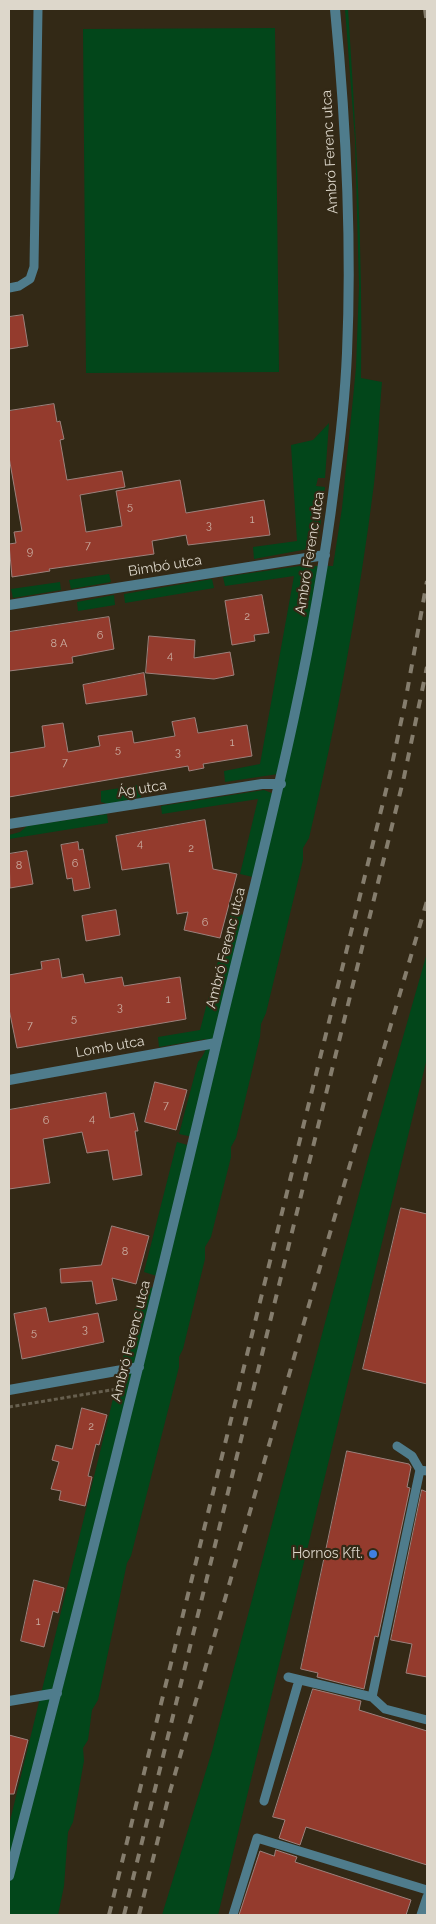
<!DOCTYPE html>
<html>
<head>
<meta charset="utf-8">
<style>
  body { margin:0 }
  #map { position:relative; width:436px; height:1924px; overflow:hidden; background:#332916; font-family:Raleway,sans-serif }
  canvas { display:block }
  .frame { position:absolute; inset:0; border:10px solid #ddd7cb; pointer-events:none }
</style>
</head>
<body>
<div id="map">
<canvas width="436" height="1924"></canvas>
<div class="frame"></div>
</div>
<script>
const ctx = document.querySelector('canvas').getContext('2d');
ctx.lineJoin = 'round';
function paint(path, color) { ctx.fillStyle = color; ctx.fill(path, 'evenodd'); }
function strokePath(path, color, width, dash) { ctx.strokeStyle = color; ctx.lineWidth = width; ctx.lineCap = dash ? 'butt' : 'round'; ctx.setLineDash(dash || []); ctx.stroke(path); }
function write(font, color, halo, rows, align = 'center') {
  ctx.font = font + ' Raleway,sans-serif'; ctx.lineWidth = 4.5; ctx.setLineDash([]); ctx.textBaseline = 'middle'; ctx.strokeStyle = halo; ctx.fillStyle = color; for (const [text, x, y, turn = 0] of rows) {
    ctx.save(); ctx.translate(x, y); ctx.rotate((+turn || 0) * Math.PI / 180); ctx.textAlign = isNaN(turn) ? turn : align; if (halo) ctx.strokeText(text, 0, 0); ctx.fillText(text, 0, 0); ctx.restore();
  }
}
const green = new Path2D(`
  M345,9H348C356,132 363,254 361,378L382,382C379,415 378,450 374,484C359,603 337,721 309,838L303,848V860L266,1013L261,1024L260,1037L236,1138L231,1147V1157L211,1237L205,1247V1259L183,1349L179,1357V1367L131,1556L127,1563L98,1700L92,1710L88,1740L83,1748L84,1761L73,1822L68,1832L64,1886L58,1915H9V1825L141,1284L157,1289L160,1277L144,1272L177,1142L191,1146L193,1137L179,1134L198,1062C204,1055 208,1048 206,1039L159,1047L158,1037L200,1030L231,912L248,916L257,878L240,874L258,799L162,814L161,806L264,790L274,794L278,774L225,782L224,771L260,764L294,576L225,586L223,577L300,566H333L342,508L356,368L359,286L355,140Z
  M275,28L279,372L86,373L83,29Z
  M329,423L325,478H318L316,486L325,487L319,536L313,548L254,559L253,547L297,541L291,445L313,440Z
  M109,574L111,582L71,589L69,580Z
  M212,579L214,588L125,603L124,594Z
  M60,582L61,590L13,598L11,589Z
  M114,595L115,605L78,611L77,602Z
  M139,785L141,797L108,804L101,802V791Z
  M107,814L108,823L9,839V835L20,832L27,826Z
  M427,953V1058L218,1915H162L212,1751L369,1156Z`);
const building = new Path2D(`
  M23,315L28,346L9,349V317Z
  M54,404L57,422L60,421L64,439L60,440L67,480L122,471L125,487L80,495L86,532L122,526L116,491L180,480L186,513L264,500L270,535L188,545L186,535L152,541L154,554L49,569L50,571L12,577L9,544L16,543L14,532L22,531L9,457V411Z
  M262,595L269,633L254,635L255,641L232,645L225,601Z
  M109,617L114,649L72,657L73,663L9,671V632Z
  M149,636L195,640L194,658L230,652L234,675L214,679L146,673Z
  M144,673L147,695L86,704L83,685Z
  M195,718L198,733L247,725L252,756L203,764L204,768L189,771L188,766L9,797V753L45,747L42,726L63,723L68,752L100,746L98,736L132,731L134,743L175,736L172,722Z
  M205,820L213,869L237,874L220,938L184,930L188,912L177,914L169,863L122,870L116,836Z
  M78,842L79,850L83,849L90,888L74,891L72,878L67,879L61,845Z
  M27,851L33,884L10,888L9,854Z
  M116,910L120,935L86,941L82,916Z
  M59,959L62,978L83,974L85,983L122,977L124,986L180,977L186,1019L17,1048L9,1009V975L42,969L41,962Z
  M155,1082L187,1090L176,1130L145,1122Z
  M106,1093L110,1118L134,1113L138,1131H135L142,1175L113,1180L108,1150L87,1153L82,1132L43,1139L50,1183L9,1189V1110Z
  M401,1208L427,1214V1384L363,1369Z
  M112,1226L149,1236L136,1284L112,1278L117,1300L96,1304L92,1281L61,1283L60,1269L101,1265Z
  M46,1308L49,1322L98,1313L104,1342L22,1359L14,1314Z
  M82,1408L107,1415L99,1445L96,1444L88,1476L92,1477L85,1506L59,1500L61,1491L51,1489L59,1462L52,1460L56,1445L72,1449Z
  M347,1451L409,1464L411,1467L407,1487L410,1488L378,1637L375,1636L364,1689L317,1677L318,1673L301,1669Z
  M422,1490L427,1492V1677L406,1673L412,1644L391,1640Z
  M34,1580L64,1588L58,1613L53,1611L44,1647L21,1641Z
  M313,1689L361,1701L359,1710L427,1731V1865L306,1827L300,1845L279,1838L285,1820L273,1817Z
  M9,1735L28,1740L14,1794H9Z
  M276,1850L297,1857L295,1862L411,1900L406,1915H239L260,1851L274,1856Z`);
const path = new Path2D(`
  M9,1407L117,1389`);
const service = new Path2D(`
  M9,288L19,286L30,279L34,267L38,9
  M397,1446L412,1456L420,1470
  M288,1677L372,1697L385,1709L427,1720
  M372,1697L420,1470L427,1471
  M264,1801L299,1680
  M233,1915L257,1838L427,1890
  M421,1915L427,1897`);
const minor = new Path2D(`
  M9,605L325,555
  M9,824L262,784H281
  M9,1080L216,1043
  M9,1390L139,1367
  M9,1701L57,1693
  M9,1876C80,1604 148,1332 213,1058C258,868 310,681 334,487C340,443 345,398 347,353C352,239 346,123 335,9`);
const rail = new Path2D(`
  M425,9L427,24
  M109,1915L390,774L405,703L427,581
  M124,1915L404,777L427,667
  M139,1915L169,1795L311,1298L427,901`);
const markers = [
  [373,1554,5,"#3f7fe0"]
];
const numberNames = [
  ["5",130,507],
  ["1",252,520],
  ["3",209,526],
  ["7",88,546],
  ["9",30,552],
  ["2",247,617],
  ["6",100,636],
  ["8 A",59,644],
  ["4",170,656],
  ["1",232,743],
  ["5",118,750],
  ["3",178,753],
  ["7",65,763],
  ["4",140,844],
  ["2",191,849],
  ["6",75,864],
  ["8",19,866],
  ["6",205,923],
  ["1",168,1000],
  ["3",120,1008],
  ["5",74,1019],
  ["7",30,1026],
  ["7",166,1106],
  ["4",92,1119],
  ["6",46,1121],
  ["8",125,1252],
  ["3",85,1330],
  ["5",34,1333],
  ["2",91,1427],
  ["1",38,1622]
];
const streetNames = [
  ["Ambró Ferenc utca",330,152,-93],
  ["Ambró Ferenc utca",310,553,-81],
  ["Bimbó utca",165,566,-9],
  ["Ág utca",142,789,-9],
  ["Ambró Ferenc utca",226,948,-76],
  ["Lomb utca",110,1047,-10],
  ["Ambró Ferenc utca",131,1341,-76]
];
const poiNames = [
  ["Hornos Kft.",363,1554]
];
paint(green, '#02461a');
paint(building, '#943b2d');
strokePath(building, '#9c817c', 1);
strokePath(path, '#675f4e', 3, [4, 2.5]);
strokePath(service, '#4f7c8c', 9);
strokePath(minor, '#4f7c8c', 10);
strokePath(rail, '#857d6d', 4, [9, 9]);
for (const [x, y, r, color] of markers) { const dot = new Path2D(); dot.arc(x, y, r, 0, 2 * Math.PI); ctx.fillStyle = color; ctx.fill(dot); strokePath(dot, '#332916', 2); }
write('11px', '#cbb0a4', null, numberNames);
write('14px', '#ddd7cb', '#332916', streetNames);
write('14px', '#ddd7cb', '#332916', poiNames, 'right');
</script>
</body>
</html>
